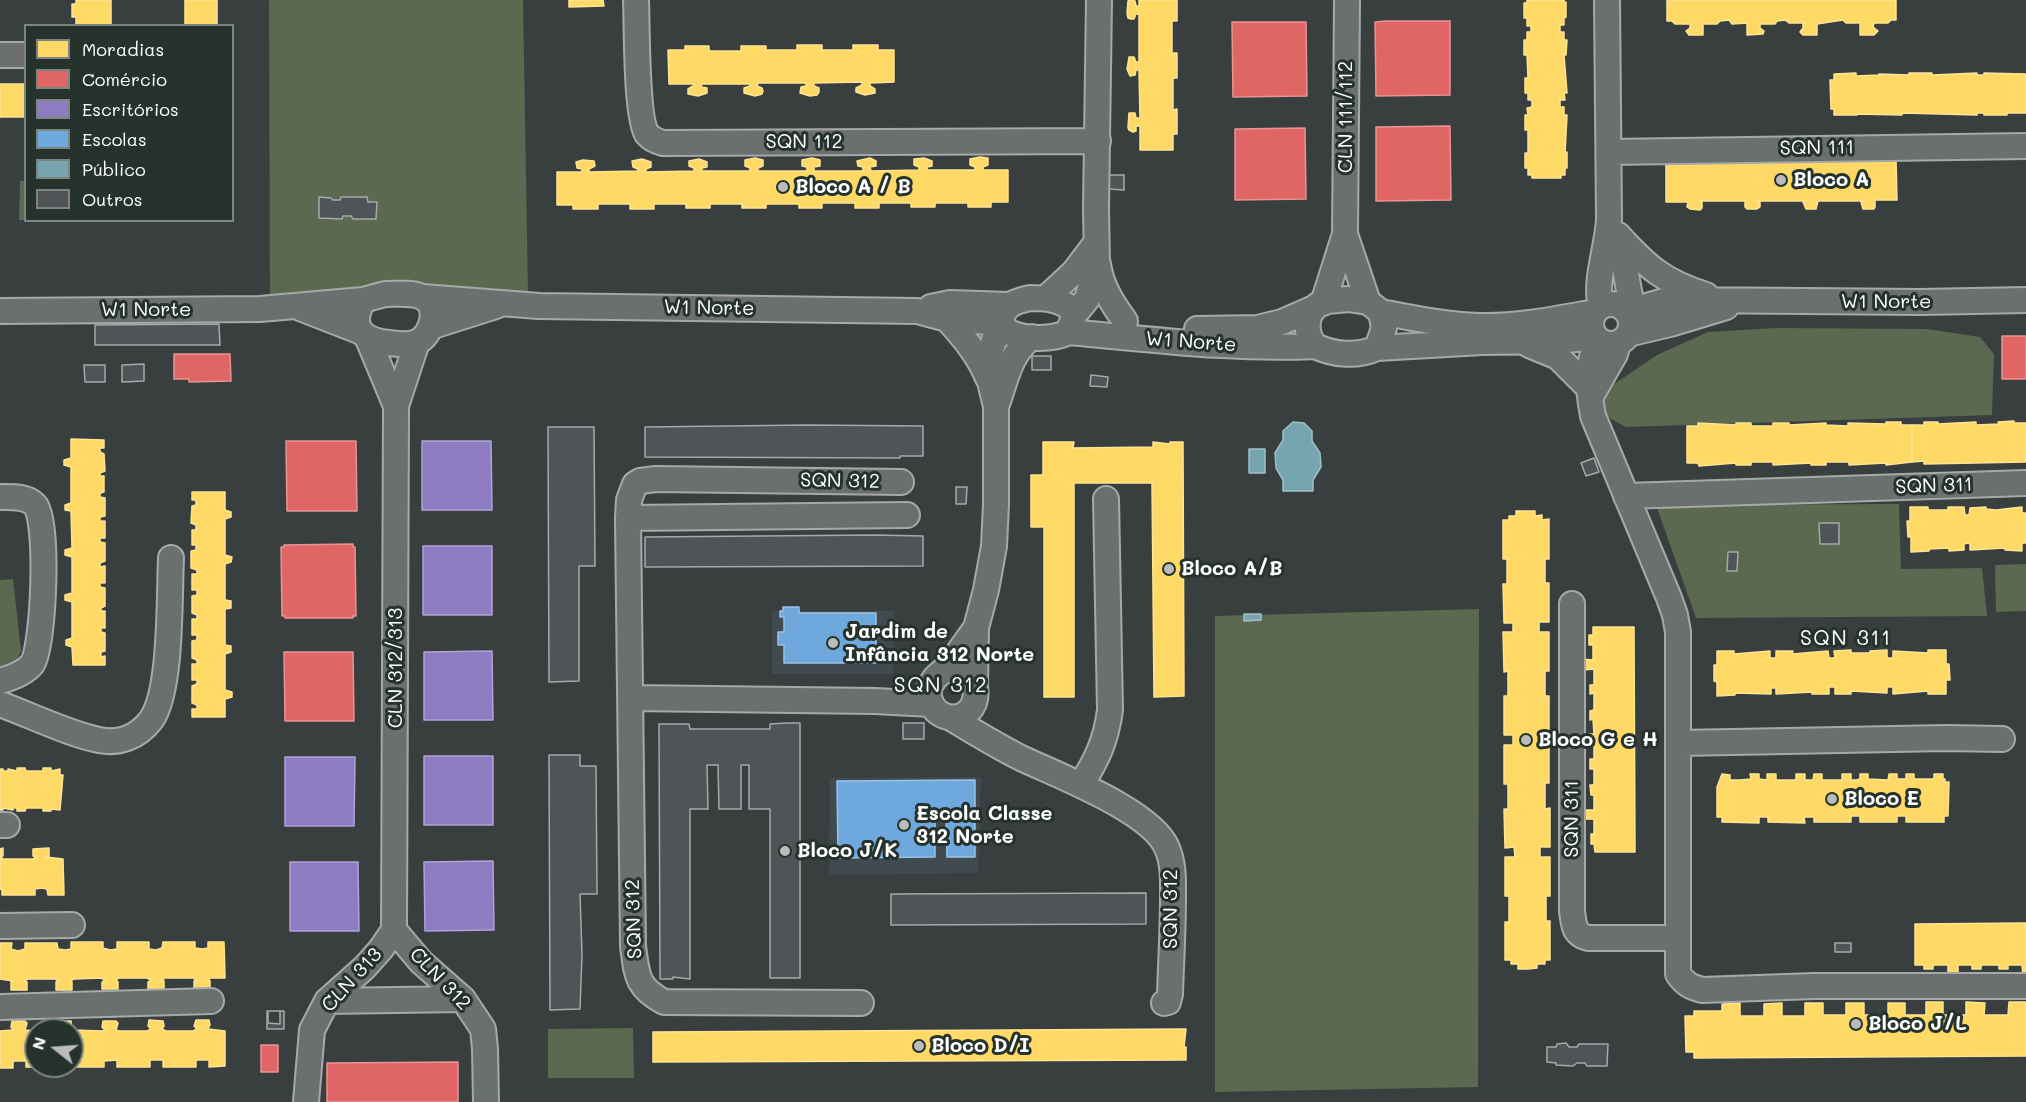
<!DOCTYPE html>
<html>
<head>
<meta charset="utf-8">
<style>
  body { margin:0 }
  #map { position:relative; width:2026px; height:1102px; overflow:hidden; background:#393f3f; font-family:Mali,sans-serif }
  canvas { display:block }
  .legend { position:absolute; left:24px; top:24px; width:210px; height:198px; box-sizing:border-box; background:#26332d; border:2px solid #7d8581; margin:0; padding:8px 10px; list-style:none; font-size:18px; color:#fff }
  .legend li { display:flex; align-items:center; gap:12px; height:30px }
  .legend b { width:30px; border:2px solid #7d8581 }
  .north { position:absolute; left:24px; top:1018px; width:60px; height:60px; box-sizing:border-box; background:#26332d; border:2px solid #7d8581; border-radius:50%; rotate:287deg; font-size:16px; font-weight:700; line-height:24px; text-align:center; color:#fff }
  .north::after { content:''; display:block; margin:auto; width:21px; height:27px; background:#babcbc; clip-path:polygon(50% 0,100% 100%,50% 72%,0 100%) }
</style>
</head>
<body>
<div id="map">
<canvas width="2026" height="1102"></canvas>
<ul class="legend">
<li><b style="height:16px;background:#ffd966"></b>Moradias</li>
<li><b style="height:16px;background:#e06666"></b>Comércio</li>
<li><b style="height:16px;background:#8e7cc3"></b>Escritórios</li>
<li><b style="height:16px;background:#6fa8dc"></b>Escolas</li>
<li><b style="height:16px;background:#76a5af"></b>Público</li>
<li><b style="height:16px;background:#505457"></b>Outros</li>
</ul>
<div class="north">N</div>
</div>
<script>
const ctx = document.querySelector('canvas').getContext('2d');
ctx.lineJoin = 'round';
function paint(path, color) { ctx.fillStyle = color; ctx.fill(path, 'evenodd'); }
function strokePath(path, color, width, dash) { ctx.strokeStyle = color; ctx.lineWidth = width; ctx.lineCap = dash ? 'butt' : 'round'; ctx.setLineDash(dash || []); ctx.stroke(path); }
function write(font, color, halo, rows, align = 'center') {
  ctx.font = font + ' Mali,sans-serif'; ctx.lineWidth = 6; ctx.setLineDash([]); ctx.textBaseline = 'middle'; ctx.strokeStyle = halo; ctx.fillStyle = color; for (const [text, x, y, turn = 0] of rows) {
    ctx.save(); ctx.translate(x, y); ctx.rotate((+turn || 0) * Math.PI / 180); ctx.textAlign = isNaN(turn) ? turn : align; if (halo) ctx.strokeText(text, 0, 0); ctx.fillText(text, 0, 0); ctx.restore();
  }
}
const built = new Path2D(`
  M772,611H894L893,674H772Z
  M981,777L978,873L829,875L830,778Z`);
const green = new Path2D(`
  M269,0H523L528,294L270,300Z
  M20,181H25V220H19Z
  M1775,328L1927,329L1980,337L1994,354L1992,415L1626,427L1611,419L1602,406L1607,389L1657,355L1708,332Z
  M1899,504L1901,569L1982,568L1987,616L1696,618L1656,505Z
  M2026,564V611L1996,612L1995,565Z
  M13,579L21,651L12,670L0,678V580Z
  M1479,609L1478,1087L1215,1092V616Z
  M633,1028L634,1078H548V1029Z`);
const homes = new Path2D(`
  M76,0H111V26H76V17H72V4H76Z
  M185,0H217V26H185Z
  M569,0H603L604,6L569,7Z
  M1131,0L1135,1L1136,6H1139V0H1177V21H1172V53H1177V78H1173V110L1177,109V134H1173V150H1140V126H1136V131L1133,132L1129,130L1128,128L1129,113H1135L1136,118H1140L1139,70H1136L1135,75L1130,76L1127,69L1129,57H1134L1136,62H1139V14H1136L1134,19H1131L1128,18L1127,13L1128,1Z
  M1527,0H1564V2H1566V17L1564,18V25H1560V32H1564V40H1567L1566,55H1564L1567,93H1564L1565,100H1560V107H1564V115H1567L1565,153L1567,152V168H1565V175H1561V178H1532V175H1528V168H1525V153H1528V130H1525V115H1528L1527,108L1532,107V100H1528V93H1525V78H1528L1527,55H1524V40H1527V32H1531V26H1527V18H1524V3H1527Z
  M1667,0H1896V20H1891L1888,23H1874L1873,27L1878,31L1874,35H1860V23H1846L1843,20L1817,24V35H1803L1800,32L1803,28V23H1789L1785,20L1777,21L1775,24H1760V28L1764,31L1763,34L1747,35V23L1732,24L1729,20L1720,21L1717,24H1703V35H1689L1686,31L1690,28V24H1675L1672,21H1667Z
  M797,45H822V50H853V45H878V50H894V82L870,83V86L875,89V93L865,95L856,92V88L862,85V82L814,83V86L819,88V92L817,95L810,96L800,93L801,87L806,86V83H758L757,86L762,88L763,91L762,94L755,96L744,93V88L750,86V84H702L701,87L707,88V93L698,96L688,94V89L693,86L694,84H669L668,50H685V46H709V51H741V46H766V50H797Z
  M1856,73V76L1879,75V74L1909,75V73H1932V75L1977,73V75H1984V73L2026,74V113H2007V115H1984V113H1977V115L1902,113V115L1857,114V115H1834V109H1831L1830,80H1834V74Z
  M0,84H26V117H0Z
  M980,157L988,158V165L983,167V170H1008V202H991V207H968V203H935V207H911V203H879V208H855V203H822V208H799V204H766V208H742V204H710V208H686V204H654V209H630V204H598V209H573V205H557V172H582V169L577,168L576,162L583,160L594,161L595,166L589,169V172L638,171V169L633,167L632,161L642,159L651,162V167L646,169V172L694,171V168L689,166V161L699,159L707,162V167L702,168V171H750V168L745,166V160L755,158L763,160V166L758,168V171H807V167L802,166V160L812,158L820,160V166L814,167V171H863V167L858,166L857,161L870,158L876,161V166L870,167L871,171L919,170V167L914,165V159L924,158L932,161V166L927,167V170H975V167L970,165V159Z
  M1896,159L1897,200H1875V207L1874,209H1863L1861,202L1864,201H1818L1816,209H1806L1803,202L1806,201H1756L1760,202V207L1757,209H1747L1745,207V201H1699L1702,202V208L1700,210L1690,209L1687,207L1688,202H1666V160Z
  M2014,421V423H2026V462L1924,464V461L1912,462V425H1924V422H1938V424L1976,422V425L1999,424L1998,422Z
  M1886,422H1901V425H1912V462L1886,465V463L1849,465V462H1826V465H1811V463L1773,465V462H1751V465H1736V463L1699,466L1698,463H1687V426H1698V423L1736,425V423H1751V426H1773V423H1789V425L1826,423V425L1848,426V423L1886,424Z
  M71,439L104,440V448H100V452L104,454L105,471L100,473V476H104V492L100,493V497L105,498V516L100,517V521H105V538H100V542L105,543V561L100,563V567L105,566V583H100V587L105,588V606L101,608V611H105V628H101V632L105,633V651L101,652V657L105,656V665H73L72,647L66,645V640L72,638V602L65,600V595L72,593V557L65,555V550L72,548L71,511L65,510V505L71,503V467L64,465V460L71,458Z
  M1043,442H1074L1073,448L1153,447V442L1170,444V442H1183L1184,696L1154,697L1152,483H1074V697H1044V527H1031V475H1043Z
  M192,492H225V510L231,512V517L225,519V555L232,557L231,562L225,564V600L231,601V608L225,609V645L231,646V652L225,654V690L232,692V697L225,699V717H192V709H197V705L192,703V686L197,684V680H192V664H197V660L192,658V641L197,640V635H192V619H197V615L192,613V596L197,595V590H192V574H197V570L191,568V551L196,550V545H192V530H196V525L191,523L192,506L196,505V500H192Z
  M1910,507H1928V510H1948V507H1964L1965,515H1969L1970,508L1986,507V509L1996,510L2022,507V513H2026V543H2022V551L2005,550V548L1970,550V544L1968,543L1964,544V550L1949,551V548L1929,549V551L1911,552V537H1908L1907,521H1910Z
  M1516,511H1535V516L1542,515V520L1549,519V559H1545V583H1549V622H1539V632H1549V671H1545V696H1549V735H1540V745H1549V783H1545V809L1550,808V847H1540V857H1550V896H1546V921H1550V960H1545V964H1537V968L1528,969H1518V964H1511V960H1505V922H1509V896H1505V857H1515L1514,847L1505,848L1504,809H1508V784H1504V745H1513V735H1504V696H1508V671L1504,672L1503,632H1513V623H1504L1503,584H1507V559H1503V520H1509V516H1516Z
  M1593,627H1634L1635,852H1595L1594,844H1591V834H1594V819H1584V810H1594V795H1591L1590,785H1594V769H1590V759H1594V745H1583V734H1594L1593,719L1590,720V711L1594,710V693L1590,694V685H1594V669L1583,670L1582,659L1593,660V645H1589V635H1593Z
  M1851,650V653H1870V651L1887,650V658H1893V651L1928,653V650H1946V664H1949L1950,680H1946V694H1928V691L1893,694V687H1887V693L1851,691V694H1835V687H1829V694H1812V692L1776,694V688H1771V694L1735,693V695L1717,696V682L1714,681V665H1717V651H1734V654L1770,651V658H1776V651H1793L1792,654L1828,651L1829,658H1835L1834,651Z
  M17,768H25L26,771H43V768H51V771L60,769V775H63L60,810L51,809V811H43V808H26L25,811H17V808H13V810L3,808V810H0V769H3V771H8V769L17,771Z
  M1722,774L1730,775V780H1740L1751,779L1750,774H1759V779L1767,780V774H1776V780H1796V774H1805V780H1813L1814,774H1822V780H1842V774H1851V780H1856L1860,779V774H1868V779L1888,780L1889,774H1897V779H1906V774H1914V779H1934V774H1943V779H1945V782H1949L1948,816H1944V822H1906V816H1897V822H1860V816H1851V822H1814V817H1804L1805,823L1768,822V817H1759V823L1722,822V817H1717V787Z
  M3,848V856H0L3,859H33L36,857L33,856V849L49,848V856L46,857L63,859L64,895H48L47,889L41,888L35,889V895H2V890L0,889V849Z
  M2026,923V975H2023L2022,965H2008V969H1999V965H1981V969H1972V965H1958V976H1948V965H1933V969H1924V965H1915V924Z
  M71,942H103V948L110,950L117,949V942H149V949L156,950L162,948L163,942H195V948L202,949L208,948V942H224L225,978H211L208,980L210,981V989H194V981H197L193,978H165L162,980L164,981V989H148V982L151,980L147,978H119L116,980L118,982V989H102V982L105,980L101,978L74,979L70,981L72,982V990H56V982L59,981L55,979H28L24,981L27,982V990H11V982L13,981L0,979V943H12L11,949L18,951L25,949V943H57L58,949L65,950L71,949Z
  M1926,1002H1943V1015H1966V1002L1985,1003L1984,1015H2008L2009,1002H2026V1056L1694,1058V1052H1686L1685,1016H1694V1011H1722V1004L1740,1003V1016H1764V1004L1782,1003V1016H1805V1003H1823V1015H1846V1003H1864V1015H1888V1003H1905V1015H1926Z
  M149,1020L163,1021L164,1026L162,1029L166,1031H193L197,1029L194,1026L196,1020H209L210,1025L208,1029L225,1031V1066L209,1067V1060H196V1067H163V1060H150V1067H117V1060L104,1061V1067H71L72,1030L102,1031L105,1030L102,1027L103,1021H116L118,1023L116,1030L119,1031H147L151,1029L148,1026Z
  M12,1021H25L27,1023L25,1030L36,1031V1066L58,1067H26V1061H13V1068H0V1031L13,1030L11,1027Z
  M59,1021H71L72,1030H58L57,1023Z
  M1186,1029L1184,1047H1186V1060L653,1062V1032Z`);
const shops = new Path2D(`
  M1386,21H1450V95L1376,96L1375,22Z
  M1232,22H1306L1307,96L1233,97Z
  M1450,126L1451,200L1376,201V127Z
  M1305,128L1306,199L1235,200V129Z
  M2002,336H2026V379H2002Z
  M174,354H230L231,381L189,382V379H174Z
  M286,441H356L357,511H287Z
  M353,544V547H355L356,616H353V618H285V616H282L281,547H284V545Z
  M284,652H353L354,721H285Z
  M261,1045H278V1072H261Z
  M458,1062V1102H327V1063Z`);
const offices = new Path2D(`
  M422,441H491L492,510H422Z
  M423,546H492V615H423Z
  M492,651L493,720H424V652Z
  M424,756H493V825H424Z
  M285,757H355L354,826H285Z
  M493,861L494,930L425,931L424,862Z
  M290,862H358L359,931H290Z`);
const schools = new Path2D(`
  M783,607H799V613H876V663H784V645H778V632H784V617H780V611H783Z
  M975,780V857H947L946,815H935V857L838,858L837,781Z`);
const public = new Path2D(`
  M1293,422L1304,423L1312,431V441L1320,453L1321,467L1313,480V491H1283V480L1276,468L1275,453L1283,440V431Z
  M1249,449H1265V473H1249Z
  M1244,614H1261V620L1244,621Z`);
const building = new Path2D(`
  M1107,175H1124V190L1107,189Z
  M319,197L331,198L333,200H340L341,197H367L368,202H377L376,219H353L351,216H343L342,219L319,218Z
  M219,324L220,345H95V325Z
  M1032,356H1051V370H1032Z
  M144,364V381L122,382V365Z
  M84,365H105V382H85Z
  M1091,375L1108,377L1107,387L1090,386Z
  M807,425L923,426V456H900V458L645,457V427Z
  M548,427H594L595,566H579V681L549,682Z
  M1594,458L1599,472L1586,476L1581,463Z
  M956,487H967L966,504H956Z
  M1819,523H1839V544H1820Z
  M876,535L923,536V566L645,567V537Z
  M1728,552H1738L1737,571H1727Z
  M787,723H800V978H770V809H749V765H741V809H719L718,765H707L708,809H690V979L673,977V979H660L659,724H689L690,729H770V724Z
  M903,723H924V739H903Z
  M549,755H580V766H596L597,894H580L582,955L580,1009L550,1010Z
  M1146,893V924L891,925V894Z
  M1835,943H1851V952H1835Z
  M267,1011H284V1029H267Z
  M268,1011H280V1024L268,1023Z
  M1566,1043L1569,1047H1577L1579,1044H1608L1607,1066H1587L1585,1063H1577L1573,1066L1556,1065V1063L1547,1062V1047H1556L1557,1044Z`);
const minor = new Path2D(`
  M636,0C637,24 636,118 647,134C651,139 656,141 663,143L1098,141
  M1347,0L1345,234L1368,302
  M0,55H26
  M1609,152L2026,146
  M1618,235C1647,267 1664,282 1706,295
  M1619,236L1630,296L1625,310
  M1098,264C1101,286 1112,303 1125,321
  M385,294C396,294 412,292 422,297C440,305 433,335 417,342C408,346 398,344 389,343C361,340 349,327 363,300Z
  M423,297L539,306L917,311L947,319L1002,323
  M1030,298C1046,298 1059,299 1072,309L1074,317L1068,332C1054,340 1016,341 1004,328C1001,324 1001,323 1002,319C1003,304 1018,301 1030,298Z
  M1046,298L1074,272L1096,243
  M1348,299L1368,302L1381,312L1384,328L1377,348C1357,357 1334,355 1315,346C1304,333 1304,309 1324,302C1331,300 1340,300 1348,299Z
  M1323,303L1345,234
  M1591 324a20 20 0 1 1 40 0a20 20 0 1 1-40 0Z
  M1601,306C1594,283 1608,245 1609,219L1607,0
  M931,307L950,303L1009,305
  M300,308L359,331
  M0,311L260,309L363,300
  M1381,312C1413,318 1446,325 1479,326C1518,327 1556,319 1595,312
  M1627,312L1664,301L1686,300L1921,302L2026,300
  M1074,313L1079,309L1087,299L1097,264L1096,209L1099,0
  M947,319C964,338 978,354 988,378
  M430,327L496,306
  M1197,329L1257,328L1282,322L1314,308
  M1068,332C1150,339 1233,350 1315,346
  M1628,334L1670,324L1726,307
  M368,339L396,406
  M1599,340C1585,365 1588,389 1593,416L1669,598L1675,615L1678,632V974C1685,984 1691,987 1702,990L1814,986H2026
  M1529,345L1558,357L1588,387
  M1377,348L1482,342L1558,341L1595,337
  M1591,396L1615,354L1618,343
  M997,404C1006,379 1010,353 1032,337
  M1626,496L2026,483
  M0,497C11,497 27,496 35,505C49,519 44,648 32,664C25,673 11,678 0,681
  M628,518L907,515
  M1572,604V911C1574,924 1573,934 1588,938H1677
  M944,671C987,662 984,723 948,717C940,715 934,710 931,703C928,696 928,687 933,681C936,675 942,673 946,668C957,656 966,641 976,628
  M975,687L976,628L986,590L994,546L996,504V406L991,386L990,355L994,340L1004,328
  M631,698L875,701L931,704
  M0,704C30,715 69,734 99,740C119,744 138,737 151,720C172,691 169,597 171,558
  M949,717C973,731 997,746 1021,758C1057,775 1152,811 1167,848C1174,864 1173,882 1173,898C1173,930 1171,962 1170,994L1168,1002L1164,1003
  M1679,743L1947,738L2002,739
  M1081,785C1097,759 1106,741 1110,710L1106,499
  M0,825H7
  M0,926L72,925
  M394,930L396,406L417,342
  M394,930L421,962L463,999L483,1029L485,1049L486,1102
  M327,1001L463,999
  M861,1003L664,1002C636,987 637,975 633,946L628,518L629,500L635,484L640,481L656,479L901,482
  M0,1007L211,1001
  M306,1102L312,1030L327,1001L365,967L381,949L394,930`);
const markers = [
  [1781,180,6,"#babcbc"],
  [783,187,6,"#babcbc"],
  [1169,569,6,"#babcbc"],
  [833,643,6,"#babcbc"],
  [1526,740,6,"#babcbc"],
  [1832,799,6,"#babcbc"],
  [904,825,6,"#babcbc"],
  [785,851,6,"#babcbc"],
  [1856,1024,6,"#babcbc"],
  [919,1046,6,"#babcbc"]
];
const streetNames = [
  ["CLN 111/112",1346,117,-90],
  ["SQN 112",804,142],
  ["SQN 111",1817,148,-1],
  ["W1 Norte",1886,302],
  ["W1 Norte",709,308,1],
  ["W1 Norte",146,310],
  ["W1 Norte",1191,342,4],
  ["SQN 312",840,481,1],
  ["SQN 311",1934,486,-2],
  ["CLN 312/313",396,668,-90],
  ["SQN 311",1572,819,-90],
  ["SQN 312",1171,909,-90],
  ["SQN 312",634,919,-92],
  ["CLN 312",440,979,46],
  ["CLN 313",352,980,-48]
];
const poiNames = [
  ["Bloco A",1793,180],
  ["Bloco A / B",795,187],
  ["Bloco A/B",1181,569],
  ["Jardim de",845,632],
  ["Infância 312 Norte",845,655],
  ["Bloco G e H",1538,740],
  ["Bloco E",1844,799],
  ["Escola Classe",916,814],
  ["312 Norte",916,837],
  ["Bloco J/K",797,851],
  ["Bloco J/L",1868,1024],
  ["Bloco D/I",931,1046]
];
const neighbourhoodNames = [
  ["SQN 311",1846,639],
  ["SQN 312",941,686]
];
paint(built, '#404a4f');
paint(green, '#5a694f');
paint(homes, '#ffd966');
strokePath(homes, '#ffe494', 1.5);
paint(shops, '#e06666');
strokePath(shops, '#e99494', 1.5);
paint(offices, '#8e7cc3');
strokePath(offices, '#b0a3d5', 1.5);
paint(schools, '#6fa8dc');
strokePath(schools, '#9ac2e6', 1.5);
paint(public, '#76a5af');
strokePath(public, '#9fc0c7', 1.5);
paint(building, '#505457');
strokePath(building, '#a6a9a9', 1.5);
strokePath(minor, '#a6a9a9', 28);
strokePath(minor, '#6b6f6e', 24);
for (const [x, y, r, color] of markers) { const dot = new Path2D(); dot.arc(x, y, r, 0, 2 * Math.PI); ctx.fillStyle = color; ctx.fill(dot); strokePath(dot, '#26332d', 2); }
write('20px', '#fff', '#26332d', streetNames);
write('bold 20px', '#fff', '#26332d', poiNames, 'left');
ctx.letterSpacing = '1.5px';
write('21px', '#fff', '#26332d', neighbourhoodNames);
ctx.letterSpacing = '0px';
</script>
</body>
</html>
